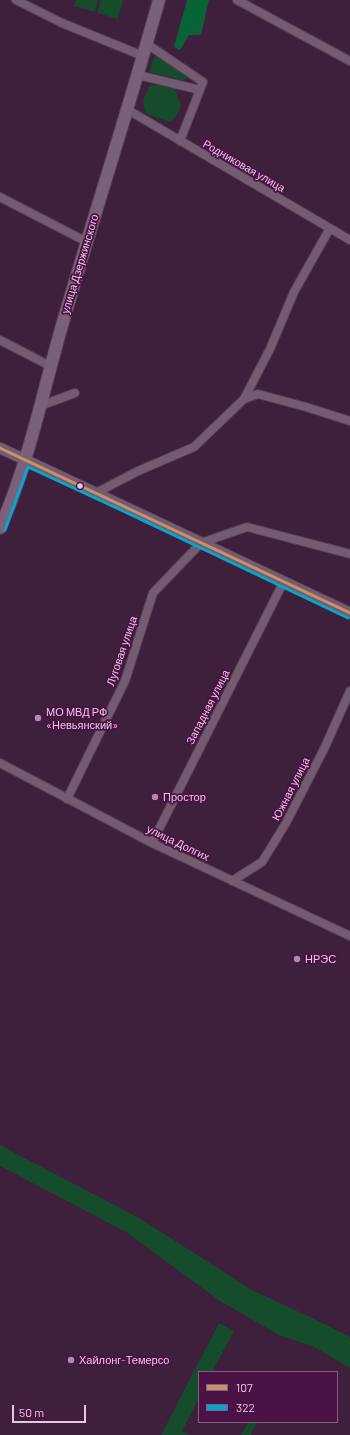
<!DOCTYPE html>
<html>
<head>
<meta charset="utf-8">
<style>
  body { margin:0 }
  #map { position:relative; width:350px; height:1435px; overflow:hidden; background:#3e1f3c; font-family:Barlow,sans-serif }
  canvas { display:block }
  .legend { position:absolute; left:198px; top:1371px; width:140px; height:52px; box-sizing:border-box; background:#4b1246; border:1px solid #8a5a85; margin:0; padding:5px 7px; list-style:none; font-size:12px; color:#e9c7e3 }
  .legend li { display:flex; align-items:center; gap:8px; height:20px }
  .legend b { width:20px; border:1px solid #8a5a85 }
  .scale { position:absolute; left:12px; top:1405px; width:74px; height:18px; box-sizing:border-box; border:2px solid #e9c7e3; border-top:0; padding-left:5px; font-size:12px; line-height:14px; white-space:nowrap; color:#e9c7e3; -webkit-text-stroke:3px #4b1246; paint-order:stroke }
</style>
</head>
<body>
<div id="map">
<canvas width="350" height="1435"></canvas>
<ul class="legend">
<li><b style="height:5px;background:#c7916a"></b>107</li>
<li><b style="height:5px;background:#00a9ce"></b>322</li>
</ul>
<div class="scale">50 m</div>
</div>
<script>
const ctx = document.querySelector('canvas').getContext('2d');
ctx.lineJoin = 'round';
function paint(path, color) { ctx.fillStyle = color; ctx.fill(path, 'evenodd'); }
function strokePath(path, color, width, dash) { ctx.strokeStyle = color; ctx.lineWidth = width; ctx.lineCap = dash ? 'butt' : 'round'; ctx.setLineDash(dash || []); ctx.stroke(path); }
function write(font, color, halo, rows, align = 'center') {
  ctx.font = font + ' Barlow,sans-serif'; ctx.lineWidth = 3.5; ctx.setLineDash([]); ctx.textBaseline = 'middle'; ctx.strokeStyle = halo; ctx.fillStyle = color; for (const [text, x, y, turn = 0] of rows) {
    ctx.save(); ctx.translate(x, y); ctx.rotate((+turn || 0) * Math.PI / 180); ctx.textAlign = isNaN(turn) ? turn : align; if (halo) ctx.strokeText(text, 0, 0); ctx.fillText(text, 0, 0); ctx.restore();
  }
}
const green = new Path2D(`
  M76,0H98L95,12L74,6Z
  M101,0H123L118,19L97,13Z
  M155,55L187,75L185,81L149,72Z
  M162,84L175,89L181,106L178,113L171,122L157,118L145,113L143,100L149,86Z
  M0,1145L141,1219L252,1290L325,1324L350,1337V1368L314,1347L279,1335L220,1301L126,1232L0,1166Z
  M219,1323L234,1331L212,1372H199V1398L182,1431L190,1435H161Z
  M248,1422H257L251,1435H241Z`);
const forest = new Path2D(`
  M187,0H209L201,35H189L180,50L174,47Z`);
const street = new Path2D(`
  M16,0L62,23L143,56
  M237,0L350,61
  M147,44L203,82L180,141
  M138,75L200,90
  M128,110L350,240
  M0,197L87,242
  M0,340L50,366
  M244,399L258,394L306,407L350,421
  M40,406L75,393
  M96,493L138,471L194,447L244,399L270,349L294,292L330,228
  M0,763L152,843L350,936
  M67,799L125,681L153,593L201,543L247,527L350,554
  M152,843L284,581
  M232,881L262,862L286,823L325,747L350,691`);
const secondary = new Path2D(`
  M0,448L350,613`);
const primary = new Path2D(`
  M0,528C29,462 43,391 63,322C94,215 129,108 159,0`);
const bus1 = new Path2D(`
  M0,448L350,613`);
const bus2 = new Path2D(`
  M5,530L28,467L119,509L348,618`);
const markers = [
  [80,486,3.5,"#e9c7e3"],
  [38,718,4,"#ad8ca9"],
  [155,797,4,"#ad8ca9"],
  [297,959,4,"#ad8ca9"],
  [71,1360,4,"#ad8ca9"]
];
const streetNames = [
  ["Родниковая улица",244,166,30],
  ["улица Дзержинского",80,264,-73],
  ["Луговая улица",122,651,-71],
  ["Западная улица",208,707,-63],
  ["Южная улица",291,789,-63],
  ["улица Долгих",178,843,26]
];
const poiNames = [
  ["МО МВД РФ",46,712],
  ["«Невьянский»",46,725],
  ["Простор",163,797],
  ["НРЭС",305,959],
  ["Хайлонг-Темерсо",79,1360]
];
paint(green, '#144c2c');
paint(forest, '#086437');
strokePath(street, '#563d53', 10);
strokePath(secondary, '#563d53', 12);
strokePath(primary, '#563d53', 14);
strokePath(street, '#755b72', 8);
strokePath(secondary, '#755b72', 11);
strokePath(primary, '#7a6078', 12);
strokePath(bus1, '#c7916a', 3);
strokePath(bus2, '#00a9ce', 3);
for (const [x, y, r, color] of markers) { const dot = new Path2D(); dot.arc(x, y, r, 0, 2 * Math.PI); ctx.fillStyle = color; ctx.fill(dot); strokePath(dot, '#4b1246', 1.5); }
write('11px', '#e9c7e3', '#4b1246', streetNames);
write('11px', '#e9c7e3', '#4b1246', poiNames, 'left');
</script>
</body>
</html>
